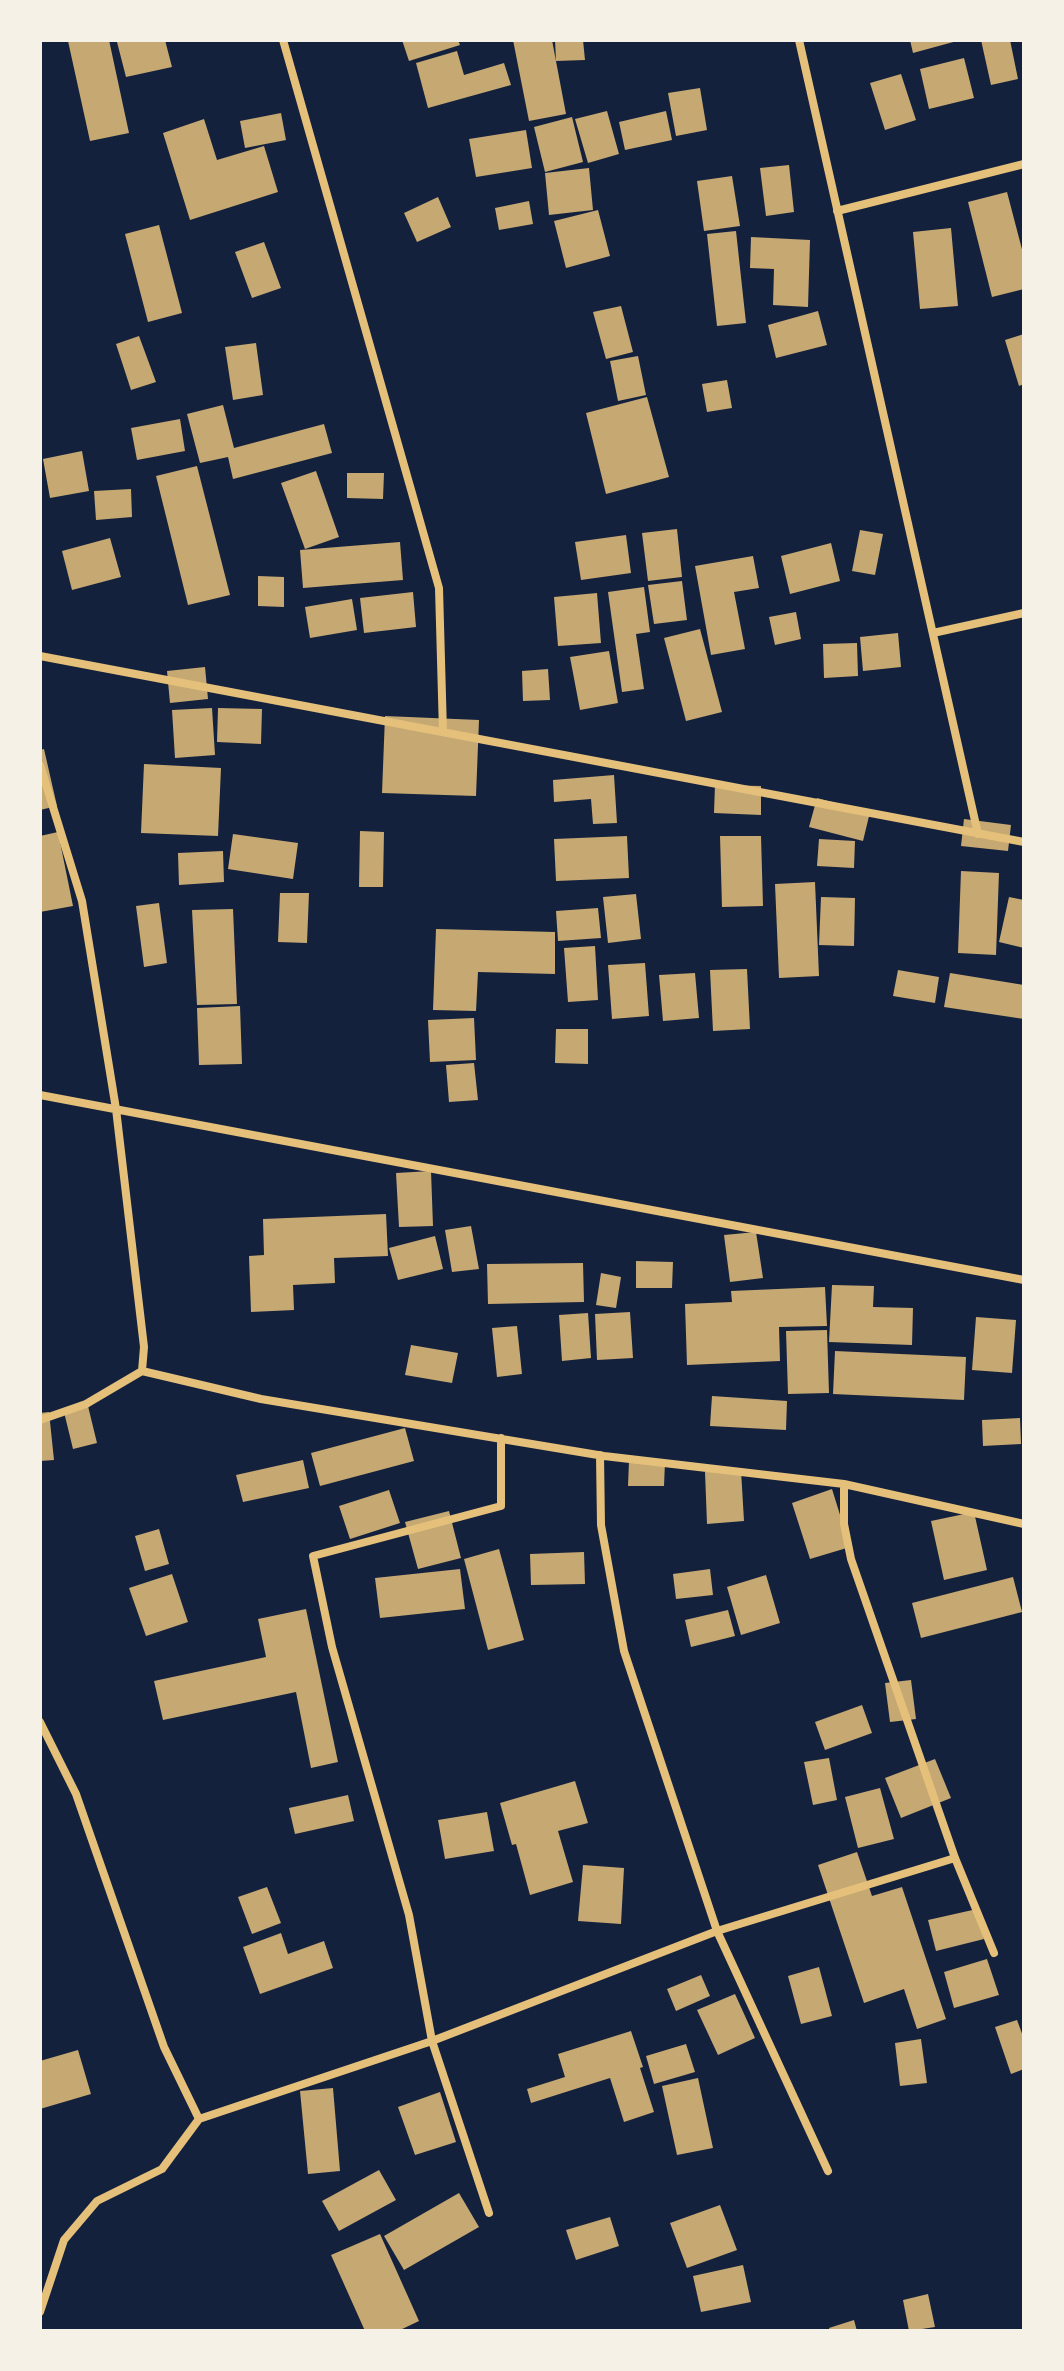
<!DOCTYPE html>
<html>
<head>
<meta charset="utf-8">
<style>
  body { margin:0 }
  #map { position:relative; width:1064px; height:2371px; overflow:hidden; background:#14213d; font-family:Arial,sans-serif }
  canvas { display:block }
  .frame { position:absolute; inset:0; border:42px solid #f6f1e7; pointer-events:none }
</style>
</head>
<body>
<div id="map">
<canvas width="1064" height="2371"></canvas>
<div class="frame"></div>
</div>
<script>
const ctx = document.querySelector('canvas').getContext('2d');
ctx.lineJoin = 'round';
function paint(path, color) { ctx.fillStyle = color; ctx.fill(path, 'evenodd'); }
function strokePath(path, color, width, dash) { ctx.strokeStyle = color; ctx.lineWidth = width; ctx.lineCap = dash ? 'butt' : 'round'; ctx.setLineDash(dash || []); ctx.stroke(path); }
const building = new Path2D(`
  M109,40L129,133L90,141L68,41Z
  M124,40H165L172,67L126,77L117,42Z
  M402,40H458L460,45L409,61Z
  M513,40H552L566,114L529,121Z
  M555,40H583L585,60L556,61Z
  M910,40H957V41L913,53Z
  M981,40H1010L1018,79L991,85Z
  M457,51L464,75L504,63L511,85L428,108L416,63Z
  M964,58L974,98L929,109L920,69Z
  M901,74L916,120L885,130L870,83Z
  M700,88L707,130L676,136L668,93Z
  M607,111L619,154L588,163L575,119Z
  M666,111L672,140L625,150L619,122Z
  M281,113L286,140L245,148L240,121Z
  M572,117L583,162L545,172L534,127Z
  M204,119L217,160L264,146L278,192L190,220L163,133Z
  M526,130L532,168L476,177L469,139Z
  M789,165L794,212L766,216L760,168Z
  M589,168L593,210L549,215L545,173Z
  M732,176L740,226L704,231L697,181Z
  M1007,192L1024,257V289L992,297L968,202Z
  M438,197L451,227L417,242L404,213Z
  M529,201L533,224L499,230L495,208Z
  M598,210L610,256L566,268L554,221Z
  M159,225L182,313L148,322L125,234Z
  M951,228L958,306L920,309L913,232Z
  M736,231L746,323L717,326L707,234Z
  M751,237L810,240L808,307L773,305L774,269L750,268Z
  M264,242L281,288L252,298L235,252Z
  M621,306L633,352L606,359L593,312Z
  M818,311L827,345L776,358L768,325Z
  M1024,334V384L1019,386L1005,340Z
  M139,336L156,382L131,390L116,344Z
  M256,343L263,395L233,400L225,347Z
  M638,356L646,395L618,401L610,361Z
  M727,380L732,408L707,412L702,384Z
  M647,397L669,477L606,494L586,413Z
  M223,405L234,448L324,424L332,453L233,479L228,457L200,463L187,414Z
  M180,419L185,451L137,460L131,428Z
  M82,451L89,491L50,498L43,459Z
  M197,466L230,595L188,605L156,476Z
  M316,471L339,537L305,549L281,483Z
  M347,473H384L383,499L347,498Z
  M131,489L132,517L96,520L94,491Z
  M677,529L682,577L648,581L642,533Z
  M860,530L883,534L875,575L852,571Z
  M626,535L631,573L581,580L575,542Z
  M110,538L121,577L72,590L62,551Z
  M400,542L403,580L303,588L300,550Z
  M831,543L840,581L790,594L781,556Z
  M753,556L759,588L734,592L745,649L711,655L695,566Z
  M258,576L284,577V607L258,606Z
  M682,581L687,620L654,624L648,585Z
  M644,587L650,632L636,634L644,689L622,692L608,592Z
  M413,592L416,627L364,633L360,598Z
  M597,593L601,643L558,646L554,597Z
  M352,599L357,630L310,638L305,607Z
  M796,612L801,639L775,645L769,617Z
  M700,629L722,712L686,721L664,638Z
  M898,633L901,667L863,671L860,637Z
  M857,643L858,676L824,678L823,644Z
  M609,651L618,703L580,710L570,657Z
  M205,667L208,699L170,703L167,671Z
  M548,669L550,700L523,701L522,671Z
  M212,708L215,755L175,758L172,710Z
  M218,708L262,709L261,744L217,742Z
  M385,716L479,720L476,796L382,793Z
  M44,749L57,806L40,810V750Z
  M144,764L221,768L218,836L141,833Z
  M614,775L617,823L593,824L591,799L554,802L553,780Z
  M715,785L761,786V815L714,813Z
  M817,798L870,812L863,841L809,827Z
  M964,819L1011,825L1008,851L961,846Z
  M360,831L384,832L383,887H359Z
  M58,832L73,906L40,912V836Z
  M233,834L298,843L293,879L228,869Z
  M627,836L629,878L556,881L554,839Z
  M720,836H761L763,906L722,907Z
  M819,839L855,841L854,868L817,866Z
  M223,851L224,882L179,885L178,853Z
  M961,871L999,873L996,955L958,953Z
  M815,882L819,976L779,978L775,884Z
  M280,893H309L307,943L278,942Z
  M636,894L641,939L608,943L603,897Z
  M821,897L855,898L854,946L819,945Z
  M1009,897L1024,900V948L999,942Z
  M159,903L167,963L144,967L136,906Z
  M598,908L601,938L558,941L556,911Z
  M233,909L237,1004L197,1005L192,910Z
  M436,929L555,932V974L478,972L476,1011L433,1010Z
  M595,946L598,1000L568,1002L564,948Z
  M645,963L649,1016L612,1019L608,965Z
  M747,969L750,1029L713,1031L710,970Z
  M898,970L939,977L935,1003L893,996Z
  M695,973L699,1018L663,1021L659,975Z
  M950,973L1024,985V1019L944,1007Z
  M240,1006L242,1064L199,1065L197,1008Z
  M474,1018L476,1060L430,1062L428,1020Z
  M556,1029H588V1064L555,1063Z
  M474,1063L478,1100L449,1102L446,1065Z
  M431,1171L433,1226L399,1227L396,1173Z
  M386,1214L388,1256L334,1258L335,1283L293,1285L294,1310L251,1312L249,1256L264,1255L263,1219Z
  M471,1226L479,1269L452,1272L445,1230Z
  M756,1232L763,1278L730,1282L724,1235Z
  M435,1236L443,1269L398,1280L389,1248Z
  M636,1261L673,1262L672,1288H636Z
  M583,1263L584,1302L488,1304L487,1264Z
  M601,1273L621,1277L616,1308L596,1305Z
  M832,1285L874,1286L873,1307L913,1308L912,1345L829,1342Z
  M825,1287L827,1326L779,1327L780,1361L687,1365L685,1304L732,1302L731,1291Z
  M630,1312L633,1358L597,1360L595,1314Z
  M588,1313L591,1358L562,1361L559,1315Z
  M976,1317L1016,1320L1012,1373L972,1370Z
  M517,1326L522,1374L497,1377L492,1328Z
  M827,1330L829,1393L788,1394L786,1331Z
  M411,1345L458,1353L452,1383L405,1375Z
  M835,1351L966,1357L964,1400L833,1394Z
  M712,1396L787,1401L786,1430L710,1426Z
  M88,1406L97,1443L73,1449L64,1412Z
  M49,1412L54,1460L40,1461V1413Z
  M1020,1418L1021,1444L983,1446L982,1420Z
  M405,1428L414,1461L320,1486L311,1453Z
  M303,1460L309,1488L243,1502L236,1475Z
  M629,1461L665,1462L664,1486H628Z
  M741,1470L744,1521L707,1524L705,1472Z
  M832,1489L850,1547L810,1559L792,1503Z
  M389,1490L400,1523L350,1539L339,1506Z
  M449,1511L461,1558L418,1569L405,1522Z
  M974,1512L987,1570L944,1580L931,1521Z
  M159,1529L169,1564L145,1571L135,1536Z
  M499,1549L524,1640L488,1650L464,1559Z
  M584,1552L585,1584L531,1585L530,1554Z
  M460,1569L465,1609L380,1618L375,1578Z
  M710,1569L713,1595L676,1599L673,1574Z
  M172,1574L188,1622L146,1636L129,1588Z
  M766,1575L780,1623L741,1635L727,1587Z
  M1013,1577L1022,1612L921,1638L912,1603Z
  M306,1609L338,1762L311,1768L296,1692L163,1720L154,1681L266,1657L258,1619Z
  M728,1610L735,1636L691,1647L685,1620Z
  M911,1680L916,1719L890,1722L885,1683Z
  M862,1705L872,1733L825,1750L815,1722Z
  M829,1758L837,1800L813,1805L804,1762Z
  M935,1759L951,1798L901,1818L885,1778Z
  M575,1781L588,1823L558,1831L573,1882L530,1895L516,1844L512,1845L500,1803Z
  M880,1788L894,1839L858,1848L845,1797Z
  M348,1795L354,1821L295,1834L289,1808Z
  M487,1812L494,1851L445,1859L438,1820Z
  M857,1852L872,1896L902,1887L946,2019L917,2029L904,1989L864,2003L818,1865Z
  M583,1865L624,1868L621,1924L578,1921Z
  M267,1887L281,1923L252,1934L238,1897Z
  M977,1909L984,1939L936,1951L928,1920Z
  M281,1933L288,1954L324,1941L333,1968L260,1994L243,1947Z
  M987,1959L999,1995L954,2008L944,1972Z
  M819,1967L832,2016L801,2024L788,1976Z
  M701,1975L710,1996L676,2011L667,1989Z
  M735,1994L755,2038L718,2055L697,2010Z
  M1017,2020L1024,2039V2069L1011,2074L995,2027Z
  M631,2031L643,2067L640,2068L654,2112L624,2122L610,2078L531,2103L527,2089L565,2077L558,2054Z
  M921,2039L927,2083L900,2086L895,2043Z
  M686,2044L695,2072L654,2084L646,2056Z
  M78,2050L91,2094L40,2109V2061Z
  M698,2078L713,2148L677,2155L662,2086Z
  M333,2088L340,2171L308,2174L300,2091Z
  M440,2092L456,2142L415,2155L398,2107Z
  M379,2170L396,2200L339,2231L322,2201Z
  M459,2193L479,2227L404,2270L384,2236Z
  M720,2205L737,2250L687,2268L670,2223Z
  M610,2217L619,2246L576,2260L566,2230Z
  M380,2234L419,2321L398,2331H365L331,2255Z
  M743,2265L751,2302L701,2312L693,2276Z
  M928,2294L935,2327L909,2331L903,2300Z
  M854,2320L857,2331H830L829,2328Z`);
const minor = new Path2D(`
  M283,40L439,588L443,732
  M799,40L978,834
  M837,211L1024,164
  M933,633L1024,613
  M40,656L1024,842
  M40,765L82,901L116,1109L144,1347L142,1371L86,1404L40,1420
  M40,1095L1024,1280
  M142,1371L261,1399L604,1456L844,1484L1024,1524
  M600,1455L601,1525L624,1651L717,1931L828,2171
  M844,1484V1524L851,1559L955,1858L994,1953
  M40,1722L76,1794L164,2047L199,2119L162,2169L97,2201L64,2240L40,2312
  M199,2119L432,2041L717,1931L955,1858
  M489,2213L432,2041L409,1915L332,1647L313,1556L501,1506V1438`);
paint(building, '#c6a872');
strokePath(minor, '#e5c07b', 8);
</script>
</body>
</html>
